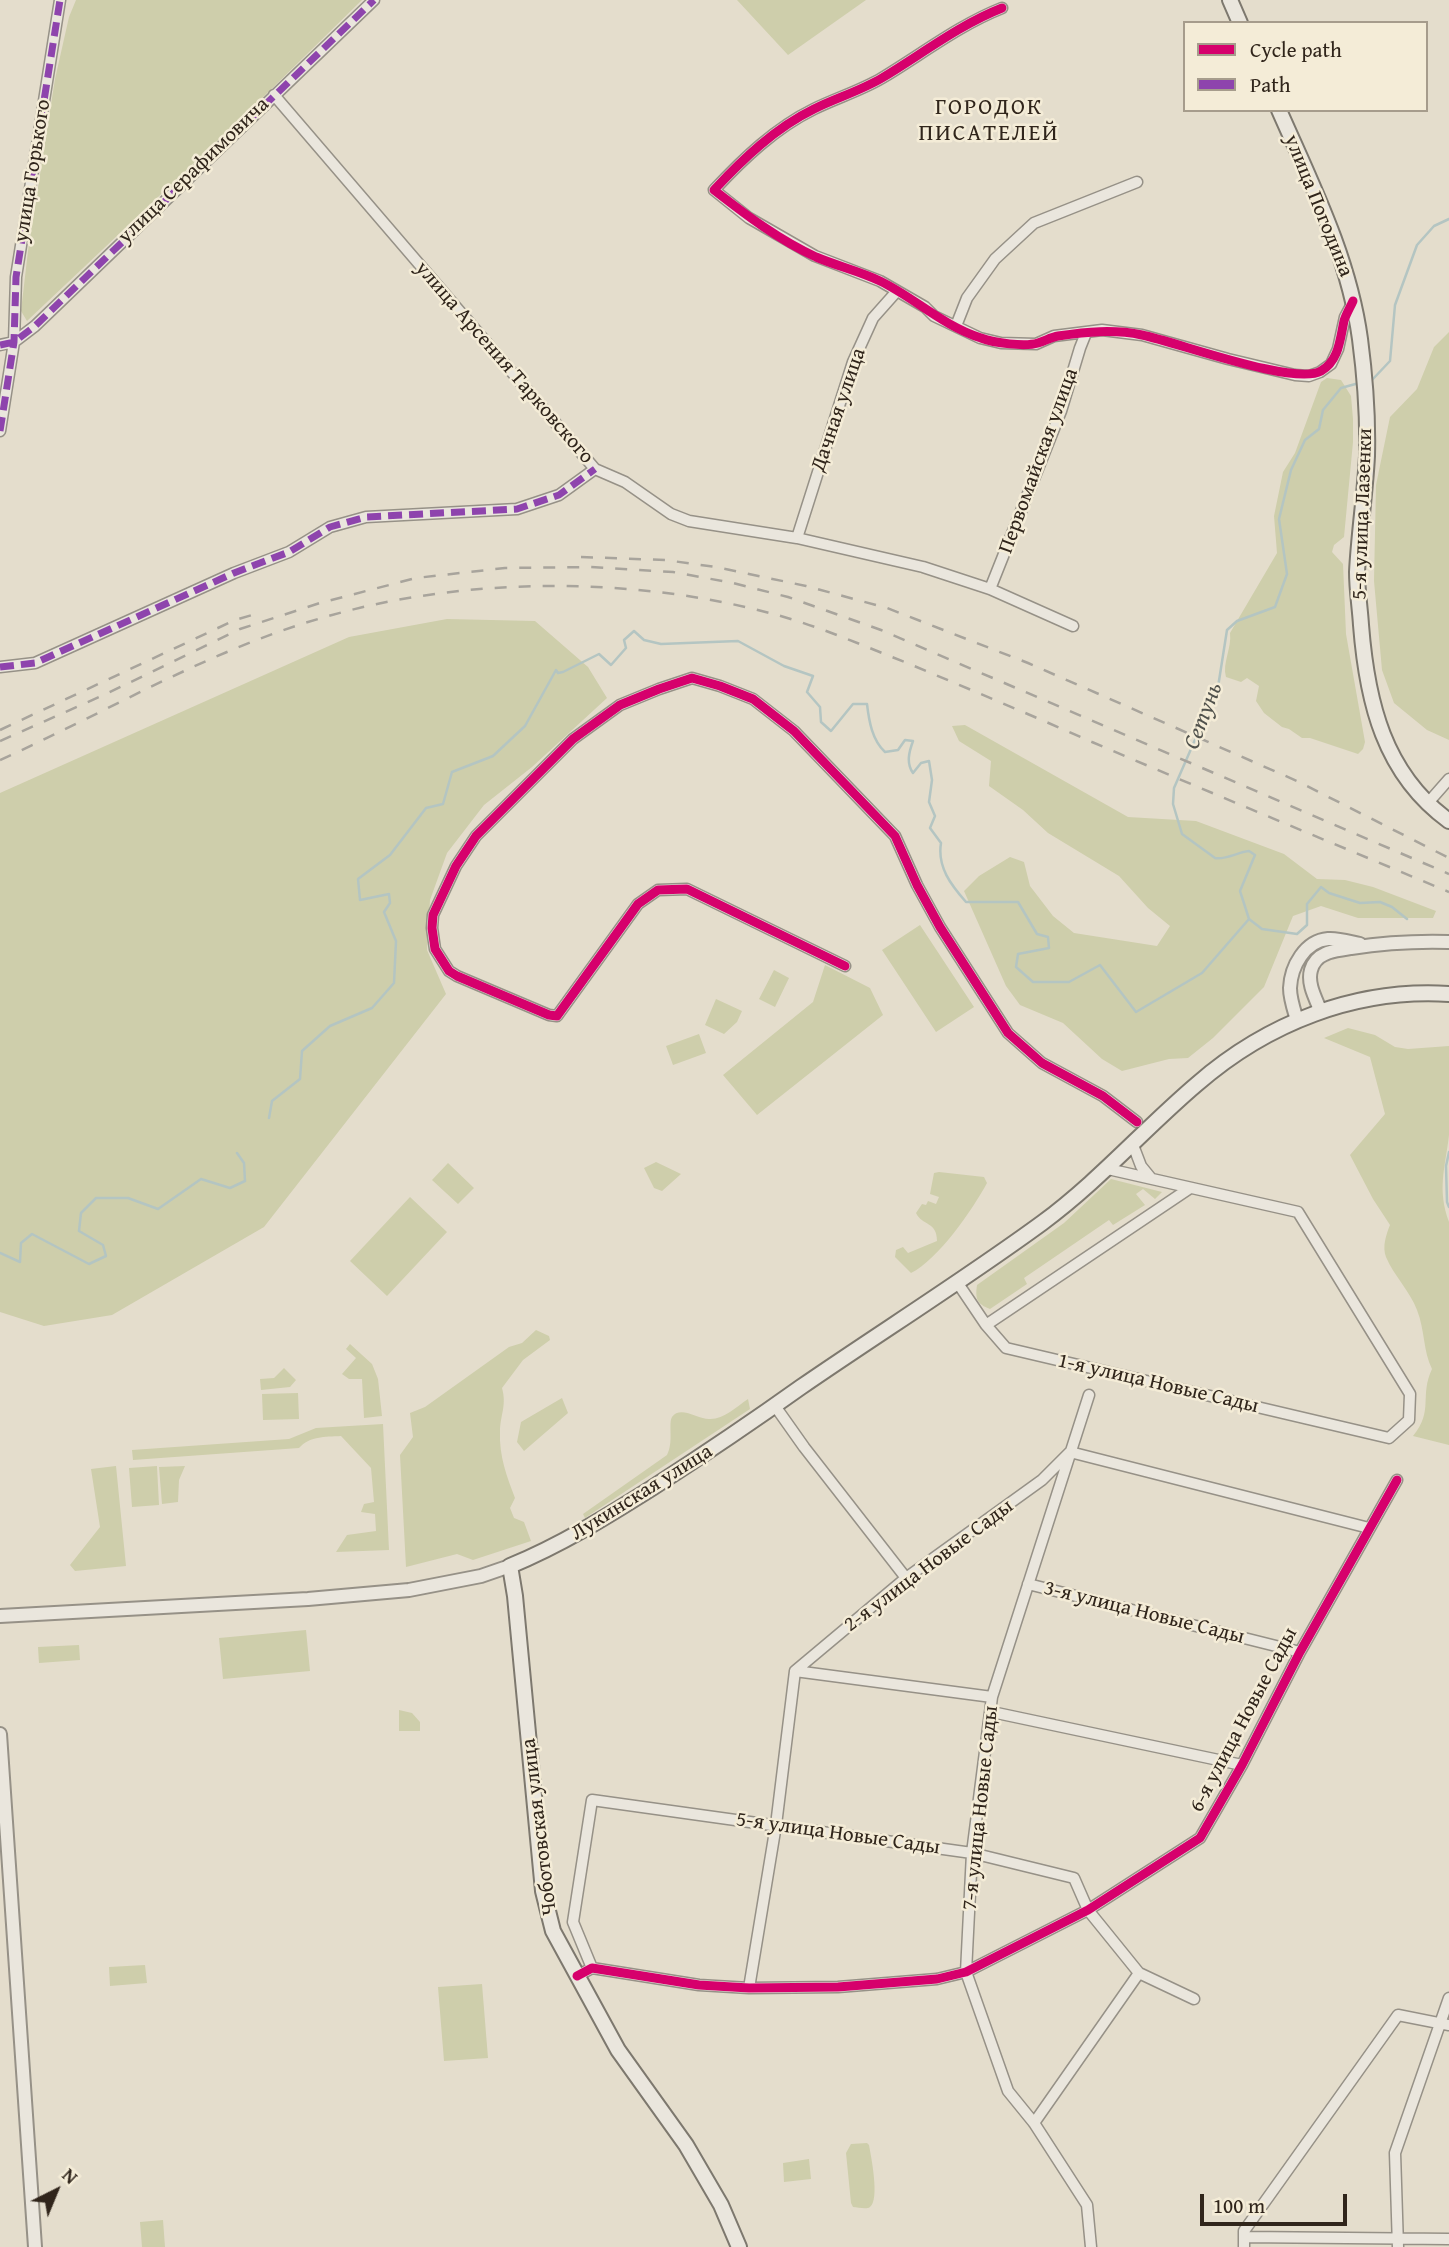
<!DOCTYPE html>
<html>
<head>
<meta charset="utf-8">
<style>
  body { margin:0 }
  #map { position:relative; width:1449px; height:2247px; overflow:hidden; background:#e4ddcc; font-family:"Gentium Book Plus",serif }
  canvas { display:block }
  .legend { position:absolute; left:1183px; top:21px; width:245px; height:91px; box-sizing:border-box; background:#f4ecd7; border:2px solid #a69c8c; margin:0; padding:9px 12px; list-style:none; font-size:21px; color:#30251b }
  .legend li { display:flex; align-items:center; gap:14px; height:35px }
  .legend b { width:35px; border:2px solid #a69c8c }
  .north { position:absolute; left:21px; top:2156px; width:70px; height:70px; -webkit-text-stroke:5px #f4ecd7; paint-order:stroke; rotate:43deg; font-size:19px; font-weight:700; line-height:28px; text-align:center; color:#30251b }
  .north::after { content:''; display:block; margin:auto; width:24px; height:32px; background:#30251b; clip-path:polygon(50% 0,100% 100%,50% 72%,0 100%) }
  .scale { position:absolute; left:1200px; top:2194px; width:147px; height:32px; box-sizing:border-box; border:4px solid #30251b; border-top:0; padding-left:9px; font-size:21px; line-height:24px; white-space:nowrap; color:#30251b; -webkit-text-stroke:5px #f4ecd7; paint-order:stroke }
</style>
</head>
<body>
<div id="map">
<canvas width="1449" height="2247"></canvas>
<ul class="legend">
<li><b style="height:9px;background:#d6006c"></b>Cycle path</li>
<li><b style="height:9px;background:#8e44ad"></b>Path</li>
</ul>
<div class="north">N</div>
<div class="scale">100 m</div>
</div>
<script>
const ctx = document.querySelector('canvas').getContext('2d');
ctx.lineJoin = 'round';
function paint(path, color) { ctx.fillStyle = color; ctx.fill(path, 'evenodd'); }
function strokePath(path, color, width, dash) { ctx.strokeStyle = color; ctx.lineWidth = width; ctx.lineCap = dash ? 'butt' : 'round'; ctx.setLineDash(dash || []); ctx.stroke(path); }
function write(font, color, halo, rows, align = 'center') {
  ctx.font = font + ' "Gentium Book Plus",serif'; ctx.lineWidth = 5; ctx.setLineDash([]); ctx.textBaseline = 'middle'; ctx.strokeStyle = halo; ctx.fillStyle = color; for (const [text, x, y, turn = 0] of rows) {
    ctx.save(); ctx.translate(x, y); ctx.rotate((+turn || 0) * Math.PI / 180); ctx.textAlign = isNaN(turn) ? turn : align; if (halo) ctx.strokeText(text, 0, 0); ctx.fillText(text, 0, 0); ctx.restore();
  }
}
const green = new Path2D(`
  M76,0H362L250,110L27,321L21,311L28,251L55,79L69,17Z
  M737,0H866L788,55Z
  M1449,332V740L1427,730L1394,703L1382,670L1374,581L1376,485L1390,417L1417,389L1434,347Z
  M1327,378L1341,380L1351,396L1353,419V442L1344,537L1334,545L1332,552L1343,564L1346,634L1365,742L1363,749L1358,754L1310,738H1302L1289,729L1282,727L1264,713L1256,701L1259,686L1247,678L1241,682L1226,677C1222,663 1232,648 1230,633L1277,553L1274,516L1283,472L1295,453L1321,382Z
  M447,619L535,621L588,667L607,698L532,767L484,805L447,853L430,900L427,950L446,994L264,1227L112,1315L44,1326L0,1312V793L349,637Z
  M965,725L1128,817L1196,821L1284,854L1317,879L1345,880L1373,887L1436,911L1433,918H1358L1321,906L1293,916L1264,987L1213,1038L1188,1058L1169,1059L1122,1071L1102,1059L1063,1023L1020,1005L1006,986L964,891L979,876L1010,857L1024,862L1030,886L1053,916L1074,933L1157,946L1170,926L1148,908L1119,876L1048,833L1023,810L989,786L991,761L959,741L952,726Z
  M920,925L974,1007L936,1032L882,950Z
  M825,965L870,988L883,1015L757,1115L723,1075L813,1002Z
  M774,970L789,978L775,1007L759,999Z
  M716,999L742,1011L737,1022L724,1034L705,1025Z
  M1348,1028L1375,1035L1395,1047L1408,1049L1449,1046C1449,1075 1449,1106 1449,1135C1445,1169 1437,1189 1449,1222V1445L1413,1436C1434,1410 1419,1397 1432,1369C1423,1351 1425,1330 1417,1310C1410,1291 1394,1276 1386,1257C1382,1247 1386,1235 1390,1225L1373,1199L1350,1155L1385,1114L1370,1057L1324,1038Z
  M699,1034L706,1053L673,1065L666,1046Z
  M656,1162L681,1174L662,1191L654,1188L644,1168Z
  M448,1163L474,1188L458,1204L432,1180Z
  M939,1172L984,1177L987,1183C973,1209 938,1260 911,1273L895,1257L896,1250L903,1247L908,1253L937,1241C937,1221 922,1226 916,1213L922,1204L926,1205L928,1201L936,1204L939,1197L930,1194L934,1173Z
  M1111,1179L1162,1192L1155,1199L1143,1189L1136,1194L1145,1205L1113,1225L1109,1220L1024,1278L1027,1284L990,1309C977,1304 975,1299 977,1285L1064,1223Z
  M410,1197L447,1232L387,1296L350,1261Z
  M536,1330L549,1336L550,1340L523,1360L502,1388C507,1406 500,1415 500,1432C499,1456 507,1477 515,1498L510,1508L514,1518L524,1522L531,1541L473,1560L457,1554L406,1567L400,1455L413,1437L410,1413L425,1407L509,1347L522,1343Z
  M350,1344L372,1364L378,1379L382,1416L364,1418L362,1379H349L342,1374L356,1358L346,1349Z
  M284,1368L296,1380L290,1387L261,1390L260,1379L274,1378Z
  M298,1393L299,1419L263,1420L262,1394Z
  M562,1398L568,1413L524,1451L517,1442L521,1422Z
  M748,1399L750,1409L585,1518L583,1514L667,1455C674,1442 668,1424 672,1417C680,1405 698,1419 709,1419C723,1420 736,1407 748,1399Z
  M383,1424L389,1550L336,1552L347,1535L376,1531L375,1514L361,1512L364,1504L374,1502L371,1468L341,1436C324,1437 310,1436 299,1448L133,1460L132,1450L289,1439L316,1428Z
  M116,1466L126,1566L75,1571L70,1565L100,1527L91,1469Z
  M157,1466L159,1505L132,1507L129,1468Z
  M185,1466L179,1480L178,1502L162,1504L159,1467Z
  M306,1630L310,1671L223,1679L219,1638Z
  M79,1645L80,1660L39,1663L38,1647Z
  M399,1710L412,1713L420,1722V1731H399Z
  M145,1965L147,1983L110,1986L109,1967Z
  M482,1984L488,2058L444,2061L438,1987Z
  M867,2143L869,2145C871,2156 880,2200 870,2207C866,2210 858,2207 853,2207L851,2203L846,2153L851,2144Z
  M809,2159L811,2179L784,2182L783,2163Z
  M163,2220L165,2247H142L140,2222Z`);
const stream = new Path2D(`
  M1369,381L1372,380L1390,361L1395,305L1417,245L1434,226L1449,219
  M1359,383L1341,388L1323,410L1319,429L1305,440L1291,470L1279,519L1287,574L1275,607L1237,621L1227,630L1218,687L1174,788L1173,804L1182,834L1215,858C1226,860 1238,852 1249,851L1255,855L1240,891L1249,919L1262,929L1297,934L1307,925V904L1321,887L1329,893L1360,903L1380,902L1392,907L1407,919
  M269,1118L272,1101L300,1079L302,1051L330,1026L372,1008L394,983L396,941L384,912L390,903L389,894L360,900L358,879L390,855L426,808L443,804L452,772L493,756L525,726L556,670L558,673L563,672L599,654L611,665L626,648L624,640L634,631L644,640L661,644L738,641L784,666L813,676L807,692L820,707L821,722L831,731L853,704H867C869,721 872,740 885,752L898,750L905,740L913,741C909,752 906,763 913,773L921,763L929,761L932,780L929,802L935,816L930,828L941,843C937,867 951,885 966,902H1018L1037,934L1048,937L1049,948L1018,954L1016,967L1033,982H1069L1100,965L1136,1012L1202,973L1249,919
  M1449,1152L1446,1166L1447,1202L1449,1207
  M0,1253L20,1262L21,1243L32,1234L89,1264L106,1256L103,1245L79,1231L81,1213L96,1198H128L158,1209L201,1179L230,1188L245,1181L244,1163L237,1153`);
const minor = new Path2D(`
  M1002,8C959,25 922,54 882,78C860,91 836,98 814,109C775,128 743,159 714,190L749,218L815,256L880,281L925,307L934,316L980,338L1001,343L1036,344L1054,336L1102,330L1142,335L1228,359L1295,375L1309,376L1320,372L1331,364L1338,349L1345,317L1353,302
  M274,95L595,469L625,482L671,514L689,521L797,538L923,567L990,589L1073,626
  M956,326L967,298L995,259L1034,223L1137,182
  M0,345L14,342L35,326L374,0
  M0,431L14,342L16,277L60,0
  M797,538L853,362L873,318L897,291
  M990,589L1061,411L1080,348L1086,333
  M0,667L35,663L234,573L289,552L330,527L366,517L517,509L559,495L595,469
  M1427,804L1449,779
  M845,966L687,889L658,890L638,904L557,1016L549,1015L457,976L449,971L435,949L432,928L433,915L456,866L476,836L573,739L620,705L659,689L692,678L720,686L753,699L794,731L895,836L917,885L940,927L1008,1033L1042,1063L1103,1096L1137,1122
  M1133,1145L1141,1166L1150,1177
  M957,1282L986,1325L1006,1348L1389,1438L1409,1420L1410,1394L1298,1212L1108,1169
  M986,1325L1190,1188
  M1089,1395L992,1697L972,1853L966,1972L1008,2091L1034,2123L1087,2205L1091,2247
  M775,1406L804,1447L906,1578
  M1028,1584L1300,1652
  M795,1671L992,1697
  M992,1712L1242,1765
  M592,1968L573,1922L592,1800L972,1853L1074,1878L1088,1910L1139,1973L1194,1999
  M577,1976L592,1968L699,1985L749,1988L838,1987L937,1979L966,1972L1088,1910L1200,1838L1242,1765L1300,1652L1397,1480
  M749,1988L776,1825L795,1671L906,1578L1042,1480L1070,1452L1369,1528
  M1034,2123L1139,1973
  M1244,2237L1449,2239
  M1244,2247V2231L1398,2015L1449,2025
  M1398,2247L1395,2153L1449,1998`);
const tertiary = new Path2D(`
  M1321,1012C1316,999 1307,984 1311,970C1313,963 1318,957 1325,954C1332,950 1343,950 1351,948C1383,943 1416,941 1449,942
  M1297,1020C1294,1010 1290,999 1290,988C1291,966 1305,941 1328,939C1338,938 1350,942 1360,944
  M0,1616L308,1599L409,1590L481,1576L510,1566
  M0,1734L35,2247`);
const secondary = new Path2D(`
  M1230,0L1240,23
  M1279,110C1312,185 1349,258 1360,339C1365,377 1368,418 1367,456C1365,495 1359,533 1357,572C1357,590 1360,608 1361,625C1367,702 1384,774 1449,821
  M739,2247L721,2205L686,2145L618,2050L553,1931L543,1891L515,1596L510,1566C561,1545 606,1517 652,1488C703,1455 752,1422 801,1387C881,1332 964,1280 1042,1223C1099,1181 1144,1129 1197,1084C1267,1023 1356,988 1449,994`);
const rail = new Path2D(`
  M581,557L665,560L716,567L806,586L887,608L1028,663L1297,781L1449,858
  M0,730L235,620L252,615
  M0,741L106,694L240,629L320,603L416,578L505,568L591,567L673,572L733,583L788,597L881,630L1449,874
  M0,760C107,712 211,649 325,617C466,576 636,576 777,615C821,627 864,646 907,663C969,689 1031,715 1092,742C1211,793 1330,842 1449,892`);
const quiet = new Path2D(`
  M0,345L14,342L35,326L374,0
  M0,431L14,342L16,277L60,0
  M0,667L35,663L234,573L289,552L330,527L366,517L517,509L559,495L595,469`);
const cycleway = new Path2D(`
  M1002,8C959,25 922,54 882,78C860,91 836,98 814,109C775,128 743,159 714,190C746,215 779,240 816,257C837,266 859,271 880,281C915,298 943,326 981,338C994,343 1025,347 1038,343C1045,341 1051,337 1058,336C1086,332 1113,329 1142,335C1177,342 1294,386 1321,371C1339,361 1340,339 1344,321C1346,314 1350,308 1353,301
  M845,966L687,889L658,890L638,904L557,1016L549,1015L457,976L449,971L435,949L432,928L433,915L456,866L476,836L573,739L620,705L659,689L692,678L720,686L753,699L794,731L895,836L917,885L940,927L1008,1033L1042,1063L1103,1096L1137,1122
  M577,1976L592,1968L699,1985L749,1988L838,1987L937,1979L966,1972L1088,1910L1200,1838L1242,1765L1300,1652L1397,1480`);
const streetNames = [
  ["улица Горького",33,171,-81],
  ["улица Серафимовича",194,171,-44],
  ["улица Погодина",1318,206,68],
  ["улица Арсения Тарковского",504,363,49],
  ["Дачная улица",839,410,-71],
  ["Первомайская улица",1039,461,-70],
  ["5-я улица Лазенки",1363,514,-88],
  ["1-я улица Новые Сады",1158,1384,13],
  ["Лукинская улица",642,1493,-32],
  ["2-я улица Новые Сады",929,1566,-37],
  ["3-я улица Новые Сады",1144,1613,14],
  ["6-я улица Новые Сады",1244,1720,-62],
  ["7-я улица Новые Сады",981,1808,-84],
  ["Чоботовская улица",540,1827,-97],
  ["5-я улица Новые Сады",838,1834,8]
];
const neighbourhoodNames = [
  ["ГОРОДОК",989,108],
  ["ПИСАТЕЛЕЙ",989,134]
];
const waterNames = [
  ["Сетунь",1204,716,-69]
];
paint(green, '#ceceab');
strokePath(stream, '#b4c5c2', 2.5);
strokePath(minor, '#969187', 13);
strokePath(tertiary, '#969187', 16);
strokePath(secondary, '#7d786e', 18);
strokePath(minor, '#eae6dd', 10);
strokePath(tertiary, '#eae6dd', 12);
strokePath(secondary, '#eae6dd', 14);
strokePath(rail, '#a8a49c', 2.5, [12, 12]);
strokePath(quiet, '#8e44ad', 7, [14, 7]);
strokePath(cycleway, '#d6006c', 9);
write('21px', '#30251b', '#f4ecd7', streetNames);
ctx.letterSpacing = '2px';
write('23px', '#30251b', '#f4ecd7', neighbourhoodNames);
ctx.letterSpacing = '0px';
write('italic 23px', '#51524c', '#f4ecd7', waterNames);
</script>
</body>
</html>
